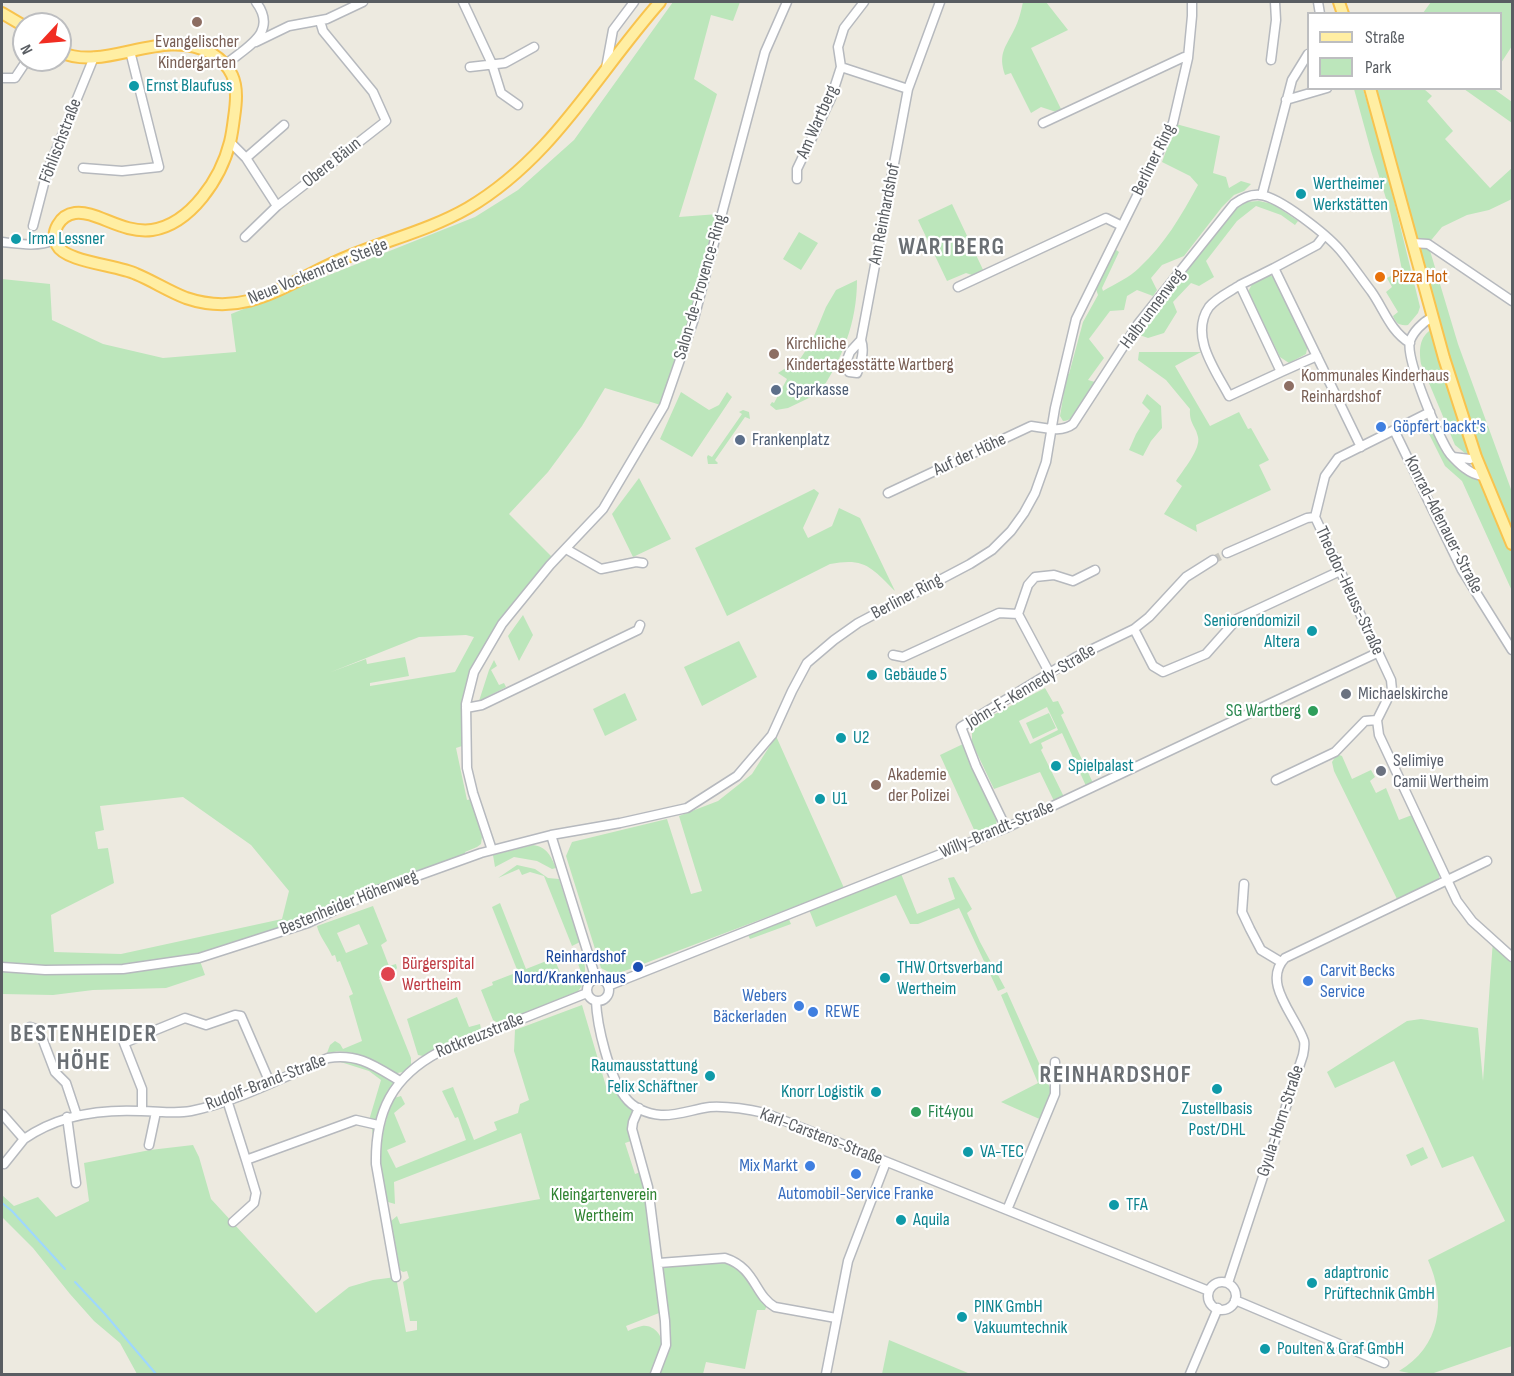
<!DOCTYPE html>
<html>
<head>
<meta charset="utf-8">
<style>
  body { margin:0 }
  #map { position:relative; width:1514px; height:1376px; overflow:hidden; background:#edeae0; font-family:"Sofia Sans Condensed",sans-serif }
  canvas { display:block }
  .frame { position:absolute; inset:0; border:3px solid #595d62; pointer-events:none }
  .legend { position:absolute; left:1307px; top:12px; width:195px; height:78px; box-sizing:border-box; background:#fff; border:2px solid #bdbec0; margin:0; padding:8px 10px; list-style:none; font-size:18px; color:#595d62 }
  .legend li { display:flex; align-items:center; gap:12px; height:30px }
  .legend b { width:30px; border:2px solid #bdbec0 }
  .north { position:absolute; left:12px; top:12px; width:60px; height:60px; box-sizing:border-box; background:#fff; border:2px solid #bdbec0; border-radius:50%; rotate:244deg; font-size:16px; font-weight:700; line-height:24px; text-align:center; color:#595d62 }
  .north::after { content:''; display:block; margin:auto; width:21px; height:27px; background:#f12d22; clip-path:polygon(50% 0,100% 100%,50% 72%,0 100%) }
</style>
</head>
<body>
<div id="map">
<canvas width="1514" height="1376"></canvas>
<div class="frame"></div>
<ul class="legend">
<li><b style="height:8px;background:#ffeea3"></b>Straße</li>
<li><b style="height:16px;background:#bce6bb"></b>Park</li>
</ul>
<div class="north">N</div>
</div>
<script>
const ctx = document.querySelector('canvas').getContext('2d');
ctx.lineJoin = 'round';
function paint(path, color) { ctx.fillStyle = color; ctx.fill(path, 'evenodd'); }
function strokePath(path, color, width, dash) { ctx.strokeStyle = color; ctx.lineWidth = width; ctx.lineCap = dash ? 'butt' : 'round'; ctx.setLineDash(dash || []); ctx.stroke(path); }
function write(font, color, halo, rows, align = 'center') {
  ctx.font = font + ' "Sofia Sans Condensed",sans-serif'; ctx.lineWidth = 4.5; ctx.setLineDash([]); ctx.textBaseline = 'middle'; ctx.strokeStyle = halo; ctx.fillStyle = color; for (const [text, x, y, turn = 0] of rows) {
    ctx.save(); ctx.translate(x, y); ctx.rotate((+turn || 0) * Math.PI / 180); ctx.textAlign = isNaN(turn) ? turn : align; if (halo) ctx.strokeText(text, 0, 0); ctx.fillText(text, 0, 0); ctx.restore();
  }
}
const green = new Path2D(`
  M673,2H740L733,21L711,15L694,79L717,94L679,217L718,214L695,301L664,406L605,388L582,426L548,472L509,514L555,560C520,602 471,652 463,709C461,721 462,734 462,746L456,748L467,800L472,799L482,837L481,844L477,847L465,852L466,858L404,879L308,923L199,958L205,975L166,988L93,990L53,995L2,994V279L50,284L52,320L103,344L163,358L236,352L231,314L475,217L518,190L574,140ZM466,635L474,637L455,672L370,686V683L409,676L405,657L367,664L366,659L331,672L419,637ZM183,797L251,845L289,891L282,919L121,954L54,952L51,915L114,883L108,848L98,849L95,832L104,830L100,806Z
  M1023,2H1046L1068,30L1031,48L1061,109L1056,112L1041,107L1031,113L1011,73L1005,75C998,54 1005,48 1014,30C1019,21 1021,11 1023,2Z
  M1431,2H1512V46L1501,63L1500,14L1423,13Z
  M1354,89H1363L1381,148L1420,307L1418,313L1408,325C1399,326 1396,323 1393,316L1398,312L1386,292L1392,287L1387,278L1402,270L1390,211L1371,151Z
  M1370,89H1424L1432,96L1427,101L1453,131L1445,139L1490,188L1512,168V199L1489,210L1467,215L1442,227L1428,244L1458,344L1512,492V591L1462,481L1445,466L1420,416L1430,412L1450,454L1483,476Z
  M1464,89H1494L1512,102V123Z
  M1176,124L1220,136L1213,173L1226,177L1229,188L1241,181L1251,184L1244,191L1234,195L1222,207L1184,256L1162,265L1151,278L1157,290L1153,296L1137,290L1127,296L1124,310L1110,311L1089,339L1104,358L1088,380L1095,382C1088,395 1079,421 1063,421L1060,416L1067,374H1069L1083,322L1098,295L1096,289L1115,249L1119,252L1102,288L1103,291C1115,284 1130,277 1139,268C1165,244 1181,216 1198,185L1190,176L1162,162Z
  M1259,201L1273,204L1298,221L1295,225L1281,215L1256,206L1237,221L1206,261L1214,277L1199,286L1191,283L1173,302L1177,312L1164,333L1148,338L1137,334L1235,209L1245,202Z
  M952,204L985,274L978,277L966,273L947,281L918,220Z
  M799,232L818,243L801,270L783,259Z
  M1269,275L1276,278L1308,344L1306,354L1289,363L1280,357L1248,292L1252,284Z
  M857,280C857,323 842,359 819,394L814,395L788,379L811,397L788,408L776,410L770,405L772,402L774,403L787,379L778,373L800,359L812,341L826,307L836,290Z
  M1432,329L1469,451L1466,454L1455,445L1421,364C1419,350 1419,337 1432,329Z
  M1139,352H1201L1175,366L1210,426L1239,412L1248,429L1251,428L1269,460L1259,465L1271,490L1196,525L1197,532L1164,514L1182,486L1176,481C1183,470 1201,449 1198,437C1196,426 1189,424 1190,409L1166,380L1138,360Z
  M681,392L709,410L719,405L727,392L732,397L692,457L660,439Z
  M1147,394L1161,406L1162,428L1151,441L1143,456L1129,450L1136,434L1150,411L1142,403Z
  M743,410L749,412L750,419L745,417L715,460L718,463L717,464H708L707,457L708,455L712,457L742,414L739,412Z
  M639,478L671,539L633,557L612,514Z
  M814,489L819,493L803,528L808,538L832,526L839,508L860,518L895,591C872,568 865,557 830,564L727,616L695,548Z
  M523,615L533,635L519,661L508,636Z
  M739,641L757,677L702,706L684,667Z
  M494,660L497,666L491,670L499,685L504,683L506,687L479,701L489,670Z
  M1045,688L1053,702L1058,701L1064,713L1061,715L1093,783L1086,786L1062,733L1041,743L1043,748L1041,750L1064,797L1054,801L1040,772L994,789L972,743V730L976,724ZM1047,707L1058,730L1030,744L1019,721Z
  M625,693L637,720L605,736L593,709Z
  M1049,713L1056,728L1033,739L1026,723Z
  M776,736L844,888L614,975L601,968L566,856L572,842L667,819L691,894L702,891L679,816L718,801L752,774Z
  M963,744L998,817L995,827L976,834L940,755Z
  M1337,754L1342,756L1352,779L1371,770L1375,777L1370,781L1376,793L1386,788L1399,820L1412,815L1439,871V878L1434,883L1398,901L1334,771L1332,762Z
  M533,845C547,847 551,856 556,868L552,869L537,861L514,857L495,867L493,855Z
  M517,865L535,869L548,878L559,879L580,942L572,946L544,876L530,872L522,875L519,869L498,878Z
  M900,871L917,914L955,899L948,878L954,877L972,909L967,913L980,942L1005,988L998,991L959,908L918,924H910L896,895L816,927L808,907Z
  M500,903L526,969L554,958L565,984L569,983L571,986L579,983L578,980L583,977L575,956L582,953C587,968 587,985 574,995L498,1023L493,1020L481,990L493,985L492,982L518,972L492,907Z
  M373,906L387,941L381,945L389,966L396,964L397,968L394,972L379,978L411,1058V1065L403,1072L392,1074C372,1059 352,1047 327,1053L330,1045L335,1041L340,1044L343,1049L362,1041L349,996L353,994L340,961L337,962L335,955L332,956C328,946 319,936 317,926ZM359,924L368,944L346,953L337,933Z
  M787,915L791,924L750,939L746,931Z
  M1493,940L1512,957V1346L1431,1374H1414L1399,1371C1440,1347 1447,1302 1428,1260L1505,1221L1473,1156L1442,1168L1394,1061L1335,1088L1327,1072L1407,1021L1421,1019L1478,1028L1483,1081Z
  M1007,992L1052,1092L1044,1121L1001,1102L1038,1083L1001,995Z
  M457,997L469,1027L480,1024L481,1029L423,1056L418,1055L407,1019Z
  M582,1005L608,1093L620,1089L634,1106V1140L625,1143L635,1174L641,1172L661,1309L659,1313L626,1326L628,1331C632,1329 637,1327 642,1326C653,1324 664,1336 662,1347C661,1356 655,1366 652,1374H137L120,1343L94,1321L70,1294L33,1248L2,1217V1195L14,1206L38,1197L56,1217L89,1201L84,1163L150,1150L193,1145L199,1157L211,1199L316,1313L349,1287L373,1280L396,1277L406,1332L417,1330V1321H410L403,1282L409,1278L407,1271L403,1272L400,1270L391,1221L397,1216L400,1224L540,1199L521,1133L394,1182L395,1204L388,1202C375,1168 380,1131 394,1098L401,1096L405,1104L394,1113L406,1142L387,1150L396,1168L466,1140L458,1117L455,1118L442,1091L453,1087L474,1140L497,1130L494,1122L518,1113L520,1104L529,1100L514,1051L515,1030Z
  M344,1055L400,1081L387,1101L375,1148L370,1117L381,1080L369,1071L328,1058Z
  M1423,1147L1428,1158L1411,1166L1406,1155Z
  M735,1261L768,1303L765,1310H757L745,1369L706,1362L703,1374H655L666,1345L659,1266Z
  M889,1340L968,1373L971,1374H882Z`);
const stream = new Path2D(`
  M2,1203L12,1211L65,1269
  M75,1282L105,1314L156,1374`);
const minorTunnel = new Path2D(`
  M1213,560L1227,553`);
const minor = new Path2D(`
  M463,2L492,64L501,93L518,105
  M1318,2L1320,14
  M256,42L289,26L327,19L363,2
  M1271,60L1276,20L1275,2
  M225,65C246,47 279,33 256,2
  M470,67L505,63L534,47
  M841,67L908,89L940,2
  M606,68L613,30L634,2
  M2,78H15L27,60
  M1286,100L1327,88
  M1043,123L1184,57L1188,58
  M230,142L246,158L277,206
  M246,158L284,125
  M83,168L122,171L159,167L130,51
  M797,179V169L831,98L841,67L838,47L844,28L864,2
  M1262,195L1292,80L1308,54
  M33,226L47,172L94,57
  M1324,236L1317,245L1274,268L1361,447
  M245,237L277,206L386,121L373,92L323,31L320,21
  M2,242C20,244 37,247 55,240
  M1412,243L1428,244L1512,301
  M1274,268L1240,285L1281,372L1317,356
  M1240,285C1231,291 1216,298 1209,307C1189,336 1216,371 1229,396L1281,372
  M958,287L1106,218L1122,226
  M1431,318C1423,322 1413,332 1410,341C1405,358 1439,439 1450,454C1459,464 1470,475 1483,476
  M861,340L850,352L845,365L849,372L857,373C861,362 865,351 861,340L908,89
  M1430,412L1338,458L1325,476L1315,517L1391,680L1392,690L1377,720L1379,735L1457,901L1472,921L1512,957
  M1394,430L1462,570L1512,650
  M1453,457L1470,459L1476,457
  M888,493L1031,426C1046,428 1061,433 1073,424L1138,324L1234,204C1241,199 1251,194 1260,195C1280,197 1327,235 1340,250C1351,263 1361,278 1371,291C1384,309 1390,331 1410,343
  M566,549L601,569L636,562L643,563
  M1227,553L1307,518L1315,517
  M1018,614L1028,585L1035,577L1054,575L1073,581L1095,570
  M1134,629L1153,666L1163,672L1206,654L1237,619L1340,571
  M893,655L903,657L999,613L1018,614L1049,672
  M466,708L482,705L638,630L640,625
  M1276,780L1335,752L1365,721L1377,720
  M1006,828L976,766L961,727L1076,657L1134,629L1149,617L1186,577L1213,560
  M551,835L596,979
  M492,850L473,793L467,768L466,704L474,672L502,624L550,565L603,509L664,406L693,322L765,52L787,2
  M1244,884L1242,912L1250,929L1261,950L1281,962
  M2,967L45,970L123,969L199,958L308,923L370,893L481,853L551,835L620,823L687,808L737,776L772,735L792,691L807,663L834,640L858,623L970,564L992,550L1011,531L1024,513L1035,493L1046,462L1055,408L1076,319L1173,123L1188,58L1192,16V2
  M587 990a11 11 0 1 1 22 0a11 11 0 1 1-22 0Z
  M608,986L1006,828L1377,653
  M596,1001C597,1026 609,1076 625,1097C633,1108 647,1114 661,1115C677,1116 694,1109 710,1107C729,1106 747,1109 765,1113L1209,1291
  M30,1027L39,1030L55,1072L66,1083L77,1116
  M227,1100L246,1160
  M639,1108L633,1122L632,1129L648,1187L665,1321L666,1345L655,1374
  M142,1111V1089L124,1043L185,1018L206,1025L235,1015L241,1016L270,1083
  M2,1114L24,1139C58,1115 100,1109 141,1111C158,1111 175,1114 191,1111C236,1102 286,1076 328,1058C358,1053 375,1066 400,1081
  M67,1117L76,1183
  M149,1145L156,1112
  M4,1164L24,1139
  M1007,1210L1055,1094V1062
  M233,1222L254,1203L256,1193L246,1160L356,1120L378,1125
  M659,1263L725,1258C756,1268 754,1295 775,1307L836,1318
  M396,1277L376,1164C375,1112 392,1077 439,1052L587,993
  M1208 1296a14 14 0 1 1 28 0a14 14 0 1 1-28 0Z
  M1228,1283L1303,1055C1304,1050 1305,1045 1304,1041C1296,1016 1261,983 1285,958L1487,861
  M1235,1300L1384,1363
  M826,1374L848,1261L886,1162
  M1190,1374L1218,1308`);
const major = new Path2D(`
  M1339,2L1343,14
  M2,13L24,26
  M60,52C106,73 162,26 211,53C219,58 228,66 232,75C238,88 236,104 234,118C233,126 232,134 230,142C221,178 191,224 152,230C122,234 96,210 75,213C60,215 50,232 57,245C65,262 117,265 136,274C153,281 168,291 186,298C248,319 288,282 342,259C383,241 428,231 468,208C553,158 597,73 660,2
  M1370,88L1444,358L1476,457L1512,544`);
const markers = [
  [197,22,6,"#8d6e63"],
  [134,86,6,"#0f9aa8"],
  [1301,194,6,"#0f9aa8"],
  [16,239,6,"#0f9aa8"],
  [1380,277,6,"#e8710a"],
  [774,354,6,"#8d6e63"],
  [1289,386,6,"#8d6e63"],
  [776,390,6,"#5c6f8a"],
  [1381,427,6,"#3f7fe0"],
  [740,440,6,"#5c6f8a"],
  [1312,631,6,"#0f9aa8"],
  [872,675,6,"#0f9aa8"],
  [1346,694,6,"#6b7280"],
  [1313,711,6,"#2e9e5b"],
  [841,738,6,"#0f9aa8"],
  [1056,766,6,"#0f9aa8"],
  [1381,771,6,"#6b7280"],
  [876,785,6,"#8d6e63"],
  [820,799,6,"#0f9aa8"],
  [638,967,6,"#1a4fb4"],
  [388,974,8,"#e0444e"],
  [885,978,6,"#0f9aa8"],
  [1308,981,6,"#3f7fe0"],
  [799,1006,6,"#3f7fe0"],
  [813,1012,6,"#3f7fe0"],
  [710,1076,6,"#0f9aa8"],
  [1217,1089,6,"#0f9aa8"],
  [876,1092,6,"#0f9aa8"],
  [916,1112,6,"#2e9e5b"],
  [968,1152,6,"#0f9aa8"],
  [810,1166,6,"#3f7fe0"],
  [856,1174,6,"#3f7fe0"],
  [1114,1205,6,"#0f9aa8"],
  [901,1220,6,"#0f9aa8"],
  [1312,1283,6,"#0f9aa8"],
  [962,1317,6,"#0f9aa8"],
  [1265,1349,6,"#0f9aa8"]
];
const educationNames = [
  ["Evangelischer",197,42,"center"],
  ["Kindergarten",197,63,"center"],
  ["Kirchliche",786,344],
  ["Kindertagesstätte Wartberg",786,365],
  ["Kommunales Kinderhaus",1301,376],
  ["Reinhardshof",1301,397],
  ["Akademie",888,775],
  ["der Polizei",888,796]
];
const cultureNames = [
  ["Ernst Blaufuss",146,86],
  ["Wertheimer",1313,184],
  ["Werkstätten",1313,205],
  ["Irma Lessner",28,239],
  ["Seniorendomizil",1300,621,"right"],
  ["Altera",1300,642,"right"],
  ["Gebäude 5",884,675],
  ["U2",853,738],
  ["Spielpalast",1068,766],
  ["U1",832,799],
  ["THW Ortsverband",897,968],
  ["Wertheim",897,989],
  ["Raumausstattung",698,1066,"right"],
  ["Felix Schäftner",698,1087,"right"],
  ["Knorr Logistik",864,1092,"right"],
  ["Zustellbasis",1217,1109,"center"],
  ["Post/DHL",1217,1130,"center"],
  ["VA-TEC",980,1152],
  ["TFA",1126,1205],
  ["Aquila",913,1220],
  ["adaptronic",1324,1273],
  ["Prüftechnik GmbH",1324,1294],
  ["PINK GmbH",974,1307],
  ["Vakuumtechnik",974,1328],
  ["Poulten & Graf GmbH",1277,1349]
];
const streetNames = [
  ["Am Wartberg",818,122,-66],
  ["Föhlischstraße",61,141,-69],
  ["Berliner Ring",1154,160,-64],
  ["Obere Bäun",332,163,-38],
  ["Am Reinhardshof",885,214,-79],
  ["Neue Vockenroter Steige",318,272,-22],
  ["Salon-de-Provence-Ring",701,287,-74],
  ["Halbrunnenweg",1153,309,-53],
  ["Auf der Höhe",970,455,-25],
  ["Konrad-Adenauer-Straße",1443,525,63],
  ["Theodor-Heuss-Straße",1349,591,65],
  ["Berliner Ring",907,597,-28],
  ["John-F.-Kennedy-Straße",1031,687,-31],
  ["Willy-Brandt-Straße",997,830,-23],
  ["Bestenheider Höhenweg",349,903,-22],
  ["Rotkreuzstraße",480,1036,-22],
  ["Rudolf-Brand-Straße",266,1083,-21],
  ["Gyula-Horn-Straße",1281,1121,-72],
  ["Karl-Carstens-Straße",821,1137,21]
];
const foodNames = [
  ["Pizza Hot",1392,277]
];
const serviceNames = [
  ["Sparkasse",788,390],
  ["Frankenplatz",752,440]
];
const shopNames = [
  ["Göpfert backt's",1393,427],
  ["Carvit Becks",1320,971],
  ["Service",1320,992],
  ["Webers",787,996,"right"],
  ["Bäckerladen",787,1017,"right"],
  ["REWE",825,1012],
  ["Mix Markt",798,1166,"right"],
  ["Automobil-Service Franke",856,1194,"center"]
];
const worshipNames = [
  ["Michaelskirche",1358,694],
  ["Selimiye",1393,761],
  ["Camii Wertheim",1393,782]
];
const leisureNames = [
  ["SG Wartberg",1301,711],
  ["Fit4you",928,1112,"left"]
];
const transitNames = [
  ["Reinhardshof",626,957],
  ["Nord/Krankenhaus",626,978]
];
const healthNames = [
  ["Bürgerspital",402,964],
  ["Wertheim",402,985]
];
const parkNames = [
  ["Kleingartenverein",604,1195],
  ["Wertheim",604,1216]
];
const districtNames = [
  ["WARTBERG",952,248],
  ["BESTENHEIDER",84,1035],
  ["HÖHE",84,1063],
  ["REINHARDSHOF",1116,1076]
];
paint(green, '#bce6bb');
strokePath(stream, '#9ed7ff', 2);
strokePath(minorTunnel, '#c8c7c0', 8, [8, 4]);
strokePath(minor, '#b6b9be', 11);
strokePath(major, '#f8c34e', 14);
strokePath(minor, '#fff', 8);
strokePath(major, '#ffeea3', 10);
for (const [x, y, r, color] of markers) { const dot = new Path2D(); dot.arc(x, y, r, 0, 2 * Math.PI); ctx.fillStyle = color; ctx.fill(dot); strokePath(dot, '#fff', 2); }
write('18px', '#785e54', '#fff', educationNames, 'left');
write('18px', '#0d838f', '#fff', cultureNames, 'left');
write('18px', '#595d62', '#fff', streetNames);
write('18px', '#c56008', '#fff', foodNames, 'left');
write('18px', '#4e5e75', '#fff', serviceNames, 'left');
write('18px', '#366cbe', '#fff', shopNames, 'left');
write('18px', '#5b616d', '#fff', worshipNames, 'left');
write('18px', '#27864d', '#fff', leisureNames, 'right');
write('18px', '#164399', '#fff', transitNames, 'right');
write('18px', '#be3a42', '#fff', healthNames, 'left');
write('18px', '#2f8331', '#fff', parkNames);
ctx.letterSpacing = '1.5px';
write('bold 24px', '#6a6f74', '#fff', districtNames);
ctx.letterSpacing = '0px';
</script>
</body>
</html>
